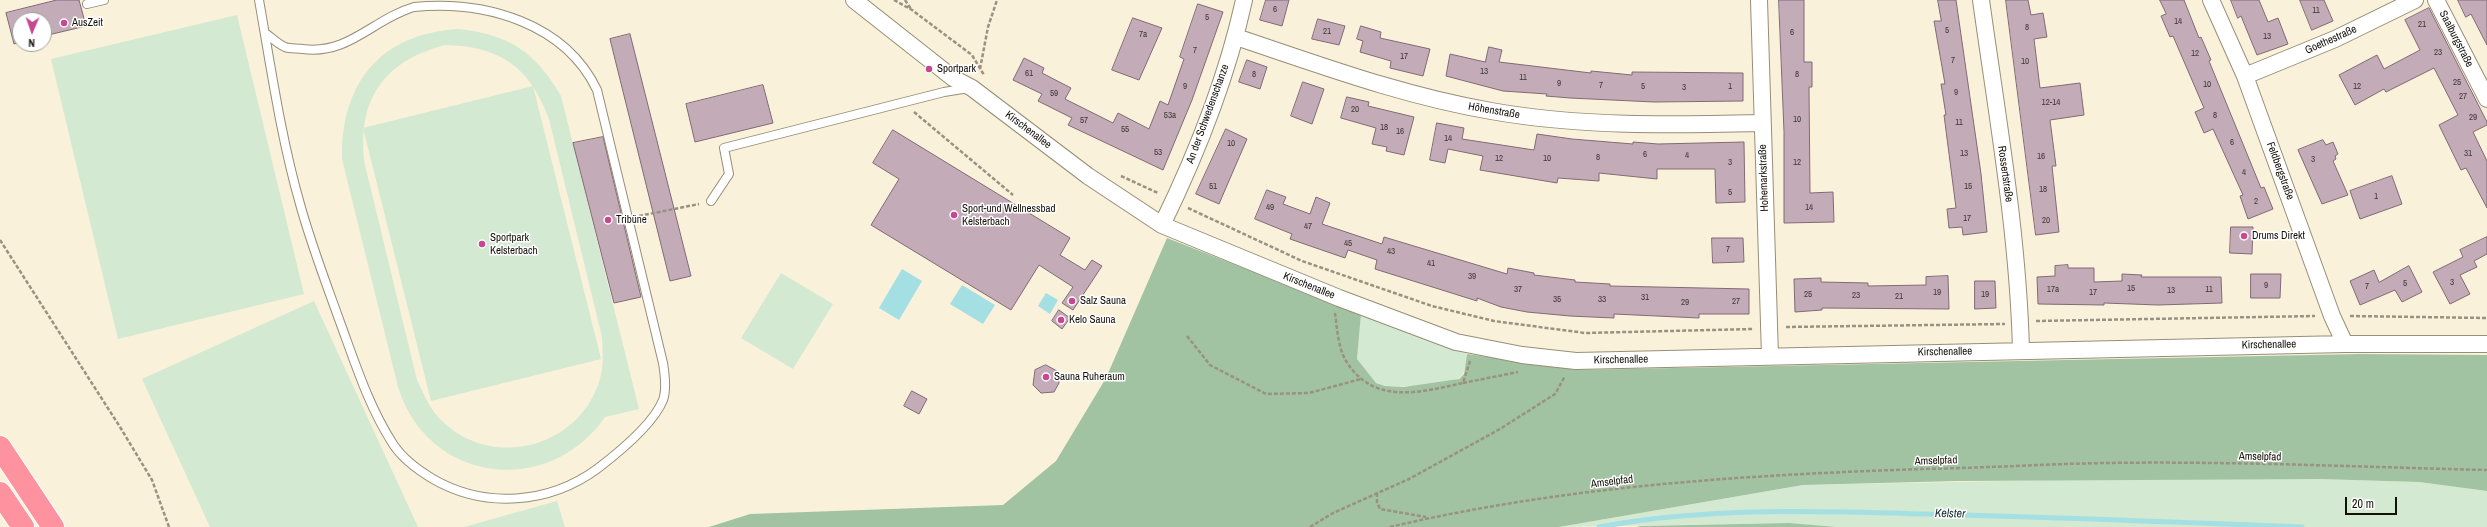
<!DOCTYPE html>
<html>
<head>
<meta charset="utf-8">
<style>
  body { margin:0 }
  #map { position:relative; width:2487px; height:527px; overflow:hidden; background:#faf1da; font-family:"Archivo Narrow",sans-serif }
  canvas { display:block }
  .north { position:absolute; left:12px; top:12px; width:40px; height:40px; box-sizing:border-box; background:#fff; border:1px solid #a1a09d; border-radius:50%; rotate:182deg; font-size:11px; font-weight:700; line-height:16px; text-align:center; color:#141109 }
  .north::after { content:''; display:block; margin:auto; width:14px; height:18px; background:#c84791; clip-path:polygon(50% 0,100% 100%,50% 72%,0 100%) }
  .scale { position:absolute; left:2345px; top:497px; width:52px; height:18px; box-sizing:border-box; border:2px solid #141109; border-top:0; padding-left:5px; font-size:12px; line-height:14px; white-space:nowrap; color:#141109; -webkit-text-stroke:3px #fff; paint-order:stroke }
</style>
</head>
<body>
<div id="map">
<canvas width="2487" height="527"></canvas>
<div class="north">N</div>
<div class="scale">20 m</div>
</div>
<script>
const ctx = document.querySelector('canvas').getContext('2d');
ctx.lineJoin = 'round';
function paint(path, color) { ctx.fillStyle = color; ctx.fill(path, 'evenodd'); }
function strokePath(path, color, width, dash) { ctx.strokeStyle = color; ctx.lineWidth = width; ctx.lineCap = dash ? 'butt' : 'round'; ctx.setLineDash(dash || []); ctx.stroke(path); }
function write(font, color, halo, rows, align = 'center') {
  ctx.font = font + ' "Archivo Narrow",sans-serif'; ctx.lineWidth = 3; ctx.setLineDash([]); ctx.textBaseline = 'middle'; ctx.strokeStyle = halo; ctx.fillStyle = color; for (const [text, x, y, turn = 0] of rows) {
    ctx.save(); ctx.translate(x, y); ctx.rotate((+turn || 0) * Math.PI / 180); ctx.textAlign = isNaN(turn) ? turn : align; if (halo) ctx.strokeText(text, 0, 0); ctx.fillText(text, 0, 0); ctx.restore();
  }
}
const green = new Path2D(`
  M237,15L304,294L118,339L51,59Z
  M458,29C508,34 536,52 561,96L639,409L605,417C549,498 428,484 398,387L342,159C341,83 380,34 458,29ZM445,45C500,46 530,67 549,119L602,337C603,353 604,370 598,385C575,449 491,469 442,421C430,410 424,394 417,380L365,165C356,101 383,61 445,45Z
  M533,86L601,359L431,401L363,128Z
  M781,273L833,304L793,369L741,338Z
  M314,301L418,527H210L142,379Z
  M1361,314L1467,354C1465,362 1466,372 1460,377C1451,386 1387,390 1376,383C1369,378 1362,366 1357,359Z
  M2106,479H2319L2419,482L2487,491V527H1837L1789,523L1559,527L1803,485Z
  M557,501L565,527H464Z`);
const forest = new Path2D(`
  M1167,238L1361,314L1357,359L1376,383L1385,386L1404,387L1459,379L1464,374L1467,354L1578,370L2360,354L2487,355V491L2419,482L2319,479L1958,481L1803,485L1559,527H709L750,514L1003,505L1056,461L1106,378Z
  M1789,523L1837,527H1637L1640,526Z`);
const water = new Path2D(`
  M902,269L922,281L899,320L879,308Z
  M962,285L995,305L983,324L950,304Z
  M1046,293L1058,300L1050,314L1038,306Z`);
const stream = new Path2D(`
  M1599,527C1706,507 1816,511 1924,514C2050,517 2176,522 2302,527`);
const building = new Path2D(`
  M57,0H79L86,26L44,36V20H20V42L14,44L6,13Z
  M1266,0H1289L1282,26L1260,20Z
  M1779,0H1804V62H1812V87H1809L1810,193L1833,192L1834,222L1784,223V132Z
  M1938,0H1956L1981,174L1987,232L1963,235L1962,227L1949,228L1947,209L1956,208L1944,115H1946L1941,84H1945L1934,21H1941Z
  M2006,0H2028L2031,15L2043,13L2047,37L2034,39L2040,88L2080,83L2084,115L2050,120L2056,166H2052L2059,232L2036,235Z
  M2160,0H2184L2199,38L2201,37L2211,60L2209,61L2261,188L2264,187L2273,209L2248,219L2240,196L2243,195L2213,129L2204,133L2195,112L2204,108L2173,36L2170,37L2161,16L2166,14Z
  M2231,0H2259L2268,22L2278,18L2288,44L2257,55L2241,16L2238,18Z
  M2300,0H2324L2333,21L2312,30Z
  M2458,0H2487V45L2471,14L2466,17Z
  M1198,4L1223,12L1192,100L1163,170L1068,125L1072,118L1038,101L1042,94L1013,80L1024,58L1044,68L1042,73L1071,88L1065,99L1113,123L1118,113L1149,129L1160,101L1168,105L1184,59L1180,57Z
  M2429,8L2487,122V125L2473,132L2487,161V208L2466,168L2461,170L2439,125L2458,115L2434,68L2386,92L2384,89L2355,105L2339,75L2377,55L2384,69L2420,50L2405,20Z
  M1133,18L1162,28L1139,80L1112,70Z
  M1318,19L1345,26L1339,45L1312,39Z
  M1361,26L1381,32L1380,38L1430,49L1423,76L1390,68L1391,61L1360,52L1363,41L1357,39Z
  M630,34L691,276L670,281L610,39Z
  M1489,47L1502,50L1499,62L1591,73V71L1632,75V72L1743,73V101L1654,102L1570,98L1546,96L1547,94L1503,91L1446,76L1450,54L1485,62Z
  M1247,60L1267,67L1260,89L1239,82Z
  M1303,82L1324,89L1312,124L1291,116Z
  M763,85L773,123L695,142L686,104Z
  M1347,97L1369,102L1368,106L1414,117L1404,155L1386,151L1387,147L1372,144L1376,128L1341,118Z
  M1437,123L1464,128L1462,139L1534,150L1537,134L1572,139L1633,144V142L1658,144L1744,142L1745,202L1716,203L1715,169H1657V179L1599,173V181L1558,178L1557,183L1480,170L1483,156L1448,149L1445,163L1430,160Z
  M1226,129L1247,139L1219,204L1196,194Z
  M893,130L1070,238L1060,255L1085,270L1092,260L1102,266L1073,310L1062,303L1073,287L1039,265L1011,310L871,225L899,179L873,163Z
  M603,137L641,297L614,303L573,143Z
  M2323,140L2326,145L2333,142L2338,154L2335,156L2336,159L2333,161L2348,195L2322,204L2298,150Z
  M2392,176L2402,204L2360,219L2350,191Z
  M1267,190L1286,197L1283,204L1310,214L1316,197L1330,203L1322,224L1382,244L1384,237L1507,274L1508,268L1534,273V275L1575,280V282L1610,284V286L1749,289V314H1699V318L1614,314V318L1570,316L1527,312L1501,307L1477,298V301L1375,269L1377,260L1348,250L1345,258L1290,239L1292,234L1255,219Z
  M2231,227H2253L2252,254L2230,253Z
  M2487,237V254L2474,261L2477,267L2460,275L2470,294L2450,304L2433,272L2463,257L2460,250Z
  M1712,238H1743L1744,262L1713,263Z
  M2068,265V268H2094V282L2122,281V274L2142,275L2141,277H2221L2222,303L2158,305L2104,303V305L2038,304L2037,277L2055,276V266Z
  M2409,266L2422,292L2402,302L2395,290L2360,305L2350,281L2374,270L2379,282Z
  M2251,274H2281L2280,298H2251Z
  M1948,276L1949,309L1822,308V310L1795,312L1794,279L1821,278V282L1868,283V286L1926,285V277Z
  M1975,281H1995L1996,308L1975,309Z
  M1059,310L1070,318L1062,329L1052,321Z
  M1046,365L1057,371L1059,383L1054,392L1041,393L1033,385L1035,370Z
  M912,391L927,399L919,414L904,406Z`);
const path = new Path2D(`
  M894,0L912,10L972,55L984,75
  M905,0L911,9
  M980,69L988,27L997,0
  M914,112L1013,195
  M1121,176L1158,193
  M1188,208L1302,261L1432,306L1494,321L1585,333L1753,329
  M639,216L699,204
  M0,240L120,427L152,480L169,527
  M1335,313C1337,327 1338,348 1346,361C1374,406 1421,392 1463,383L1470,361
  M2350,316L2487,318
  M2036,321L2315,316
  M1786,327L2005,324
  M1187,336L1210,365L1266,394L1309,393L1361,379
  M1463,383L1518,372
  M1377,493V502L1380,509L1426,517
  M1310,527L1333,513L1409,479L1500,429L1555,394L1565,376
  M1390,527C1564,486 1744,475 1922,469C1983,468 2044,464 2105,463C2232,461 2360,467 2487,470`);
const service = new Path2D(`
  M259,0C271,68 281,138 300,204C311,244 326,283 340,322C355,363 369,407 393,444C402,458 418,470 433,479C485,509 549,504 597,469C618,453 653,425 663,400C667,389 665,375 663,363L597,90C565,23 485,0 414,7C373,19 349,55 303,49C297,48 290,49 285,47C278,44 271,37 265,33
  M87,4L104,0
  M711,201L729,174L724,148L944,92L969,88`);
const minor = new Path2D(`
  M854,0L953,78L972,88L1088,176L1162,225L1339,298L1456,342L1522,355L1576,361L2345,344H2487
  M1759,0L1770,356
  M1981,0C1997,116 2018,232 2021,350
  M2211,0L2245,76L2332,316L2345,344
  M2436,0L2487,99
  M1236,37C1320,65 1403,96 1491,111C1581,127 1671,125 1762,123
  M2245,76L2335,39L2415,0
  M1162,225C1197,153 1227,78 1244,0`);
const trunk = new Path2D(`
  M0,447L53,527
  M0,493L23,527`);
const markers = [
  [64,23,4,"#c84791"],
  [929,69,4,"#c84791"],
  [954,215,4,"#c84791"],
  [608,220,4,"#c84791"],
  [2244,236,4,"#c84791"],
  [482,244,4,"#c84791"],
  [1072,301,4,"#c84791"],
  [1061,320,4,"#c84791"],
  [1046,377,4,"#c84791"]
];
const numberNames = [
  ["6",1275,10],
  ["11",2316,11],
  ["5",1207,18],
  ["14",2178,22],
  ["21",2422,25],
  ["8",2027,28],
  ["5",1947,31],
  ["21",1327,32],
  ["6",1792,33],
  ["7a",1143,35],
  ["13",2267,37],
  ["7",1195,51],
  ["23",2438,53],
  ["12",2195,54],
  ["17",1404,57],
  ["7",1953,61],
  ["10",2025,62],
  ["13",1484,72],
  ["61",1029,74],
  ["8",1254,75],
  ["8",1797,75],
  ["11",1523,78],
  ["25",2457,83],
  ["9",1559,84],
  ["10",2207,85],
  ["7",1601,86],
  ["9",1185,87],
  ["5",1643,87],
  ["1",1730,87],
  ["12",2357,87],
  ["3",1684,88],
  ["9",1956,93],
  ["59",1054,94],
  ["27",2463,97],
  ["12-14",2051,103],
  ["20",1355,110],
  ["53a",1170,116],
  ["8",2215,116],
  ["29",2473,118],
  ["10",1797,120],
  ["57",1084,121],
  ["11",1959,123],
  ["18",1384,128],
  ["55",1125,130],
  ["16",1400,132],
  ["14",1448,139],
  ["6",2232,143],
  ["10",1231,144],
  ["53",1158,153],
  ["13",1964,154],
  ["31",2468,154],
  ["6",1645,155],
  ["4",1687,156],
  ["16",2041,157],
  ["8",1598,158],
  ["12",1499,159],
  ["10",1547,159],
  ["3",2313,160],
  ["3",1730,163],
  ["12",1797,163],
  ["4",2244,173],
  ["51",1213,187],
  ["15",1968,187],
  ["18",2043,190],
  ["5",1730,193],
  ["1",2376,197],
  ["2",2256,202],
  ["49",1270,208],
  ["14",1809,208],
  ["17",1967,219],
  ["20",2046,221],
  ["47",1308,227],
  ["45",1348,244],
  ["7",1728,250],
  ["43",1391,252],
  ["41",1431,264],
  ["39",1472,277],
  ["3",2452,283],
  ["5",2405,284],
  ["9",2266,286],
  ["7",2367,287],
  ["15",2131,289],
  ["37",1518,290],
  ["17a",2053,290],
  ["11",2209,290],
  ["13",2171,291],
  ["19",1937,293],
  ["17",2093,293],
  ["25",1808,295],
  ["19",1985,295],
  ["23",1856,296],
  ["21",1899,297],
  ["31",1645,298],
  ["35",1557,300],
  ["33",1602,300],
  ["27",1736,302],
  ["29",1685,303]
];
const poiNames = [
  ["AusZeit",72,23],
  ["Sportpark",937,69],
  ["Sport-und Wellnessbad",962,209],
  ["Kelsterbach",962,222],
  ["Tribüne",616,220],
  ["Drums Direkt",2252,236],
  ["Sportpark",490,238],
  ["Kelsterbach",490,251],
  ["Salz Sauna",1080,301],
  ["Kelo Sauna",1069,320],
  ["Sauna Ruheraum",1054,377]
];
const streetNames = [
  ["Saalburgstraße",2456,39,63],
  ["Goethestraße",2331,40,-24],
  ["Höhenstraße",1494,111,10],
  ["An der Schwedenschanze",1208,114,-70],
  ["Kirschenallee",1028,130,37],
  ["Feldbergstraße",2280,171,70],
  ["Rossertstraße",2005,174,82],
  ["Hohemarkstraße",1764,178,-92],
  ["Kirschenallee",1309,286,22],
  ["Kirschenallee",2269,345,-1],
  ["Kirschenallee",1945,352,-1],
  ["Kirschenallee",1621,360,-1],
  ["Amselpfad",2260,457,1],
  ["Amselpfad",1936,461,-2],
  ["Amselpfad",1612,482,-7]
];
const waterNames = [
  ["Kelster",1950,514,1]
];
paint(green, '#d3e9d2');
paint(forest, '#a1c3a1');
paint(water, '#a4dfe3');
strokePath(stream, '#a4dfe3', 5);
paint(building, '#c3abb8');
strokePath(building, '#806a76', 1);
strokePath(service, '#968e78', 10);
strokePath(minor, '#968e78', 18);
strokePath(trunk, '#fff', 24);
strokePath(path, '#999282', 2.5, [4, 2]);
strokePath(service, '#fff', 8);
strokePath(minor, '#fff', 16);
strokePath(trunk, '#fe929f', 22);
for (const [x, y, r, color] of markers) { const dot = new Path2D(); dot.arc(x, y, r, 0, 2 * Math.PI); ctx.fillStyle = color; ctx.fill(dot); strokePath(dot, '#fff', 1.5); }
write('9px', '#403835', null, numberNames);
write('11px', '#141109', '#fff', poiNames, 'left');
write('11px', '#141109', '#fff', streetNames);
write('italic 12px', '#123033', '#fff', waterNames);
</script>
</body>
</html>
